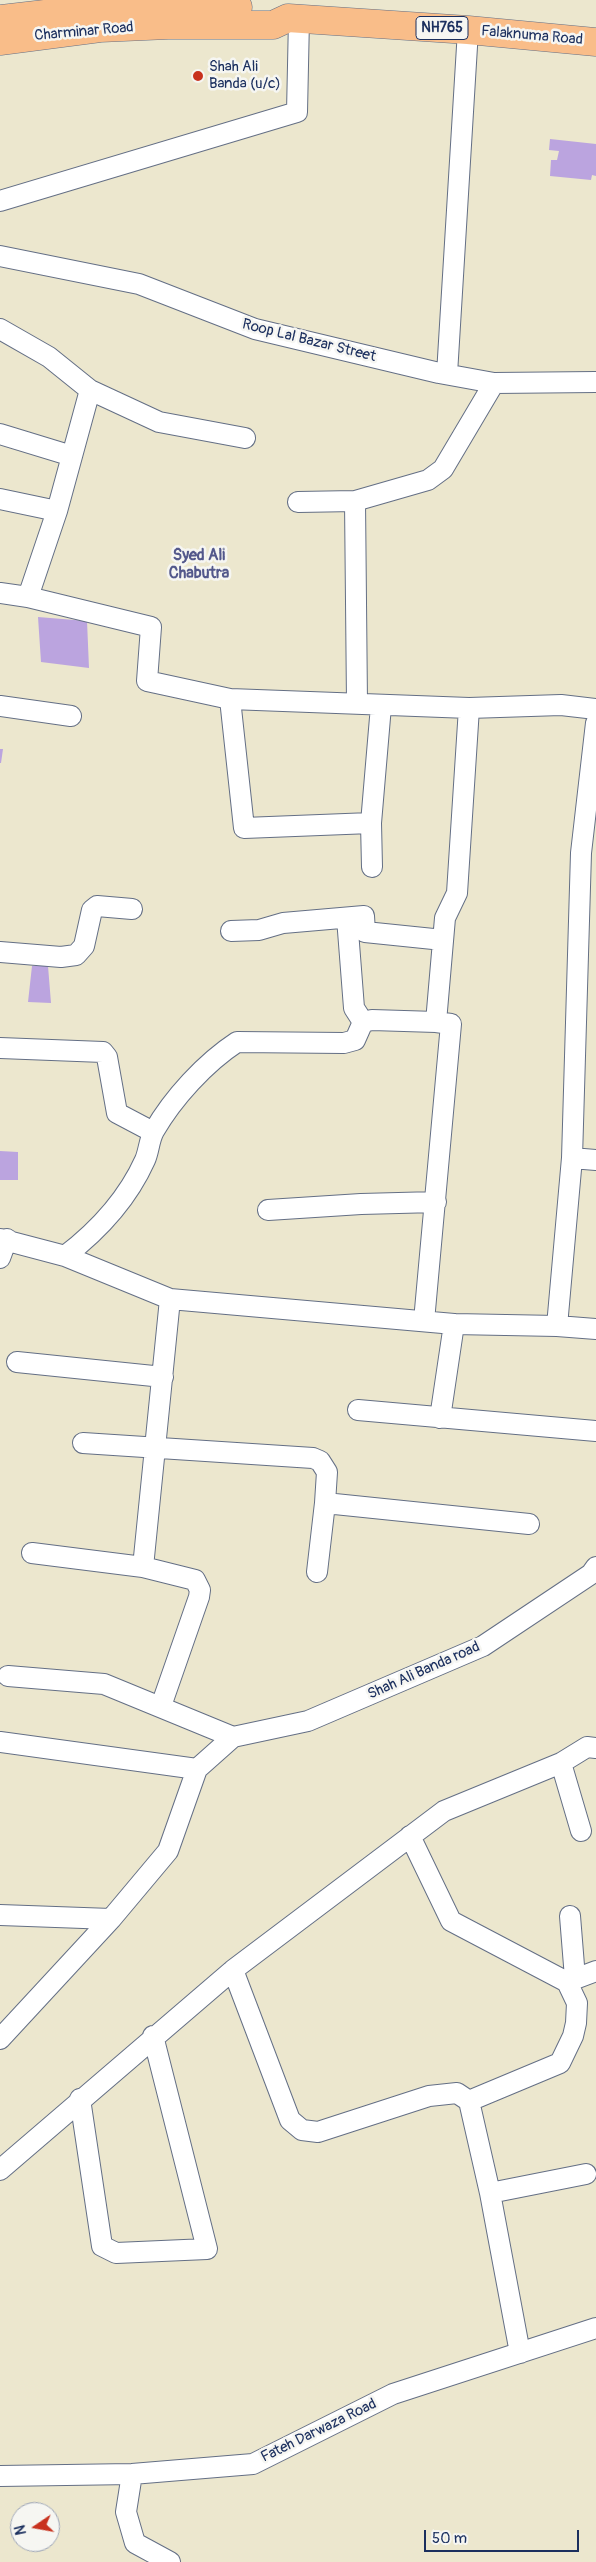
<!DOCTYPE html>
<html>
<head>
<meta charset="utf-8">
<style>
  body { margin:0 }
  #map { position:relative; width:596px; height:2562px; overflow:hidden; background:#ece7ce; font-family:Pangolin,sans-serif }
  canvas { display:block }
  .north { position:absolute; left:10px; top:2502px; width:50px; height:50px; box-sizing:border-box; background:#f6f6f2; border:1px solid #9ea6b7; border-radius:50%; rotate:258deg; font-size:14px; font-weight:700; line-height:20px; text-align:center; color:#1b2f5e }
  .north::after { content:''; display:block; margin:auto; width:18px; height:22px; background:#c8321e; clip-path:polygon(50% 0,100% 100%,50% 72%,0 100%) }
  .scale { position:absolute; left:424px; top:2530px; width:155px; height:22px; box-sizing:border-box; border:2px solid #1b2f5e; border-top:0; padding-left:6px; font-size:15px; line-height:18px; white-space:nowrap; color:#1b2f5e; -webkit-text-stroke:4px #f6f6f2; paint-order:stroke }
</style>
</head>
<body>
<div id="map">
<canvas width="596" height="2562"></canvas>
<div class="north">N</div>
<div class="scale">50 m</div>
</div>
<script>
const ctx = document.querySelector('canvas').getContext('2d');
ctx.lineJoin = 'round';
function paint(path, color) { ctx.fillStyle = color; ctx.fill(path, 'evenodd'); }
function strokePath(path, color, width, dash) { ctx.strokeStyle = color; ctx.lineWidth = width; ctx.lineCap = dash ? 'butt' : 'round'; ctx.setLineDash(dash || []); ctx.stroke(path); }
function write(font, color, halo, rows, align = 'center') {
  ctx.font = font + ' Pangolin,sans-serif'; ctx.lineWidth = 5; ctx.setLineDash([]); ctx.textBaseline = 'middle'; ctx.strokeStyle = halo; ctx.fillStyle = color; for (const [text, x, y, turn = 0] of rows) {
    ctx.save(); ctx.translate(x, y); ctx.rotate((+turn || 0) * Math.PI / 180); ctx.textAlign = isNaN(turn) ? turn : align; if (halo) ctx.strokeText(text, 0, 0); ctx.fillText(text, 0, 0); ctx.restore();
  }
}
const building = new Path2D(`
  M550,139L596,144V176L592,175L591,180L550,176L551,160H557L559,151L549,150Z
  M38,617L87,621L89,668L41,662Z
  M0,749H3L1,763H0Z
  M32,966H48L51,1003L28,1002Z
  M0,1151L18,1152V1180H0Z`);
const street = new Path2D(`
  M0,201L297,112L299,19
  M0,256L139,284L255,329L439,373L494,383L596,382
  M0,329L49,357L90,390L159,422L245,438
  M447,374L468,30
  M0,434L72,456
  M0,499L57,511
  M355,501L357,703
  M298,502L355,501L428,480L443,469L494,383
  M0,593L28,597L151,627L147,681L230,699L469,708L561,705L596,709
  M28,597L57,511L90,390
  M230,699L244,828L371,823
  M0,706L71,716
  M372,867L371,823L381,706
  M347,918L354,1008L363,1022
  M231,931L259,930L283,923L364,916L365,932L443,940
  M0,952L61,957L76,955L84,946L92,910L97,906L132,909
  M0,1048L103,1052L107,1057L117,1113L153,1132
  M572,1158L596,1160
  M268,1210L361,1204L436,1202
  M0,1239L65,1256L170,1299L454,1324L557,1326L596,1329
  M65,1256C99,1230 127,1200 145,1160C149,1151 149,1140 154,1131C173,1098 205,1063 237,1042L344,1043L355,1040L363,1022L372,1020L436,1022
  M0,1258L7,1239
  M424,1321L451,1024L436,1022L445,918L457,893L469,708
  M557,1326L572,1158L581,853L596,723
  M17,1362L163,1377
  M358,1410L596,1431
  M440,1418L454,1324
  M83,1443L313,1458L320,1461L327,1472L325,1503L529,1524
  M32,1553L143,1567L195,1580L200,1590L199,1597L161,1706
  M143,1567L170,1299
  M317,1572L325,1503
  M8,1676L104,1684L233,1737
  M0,1742L197,1769
  M561,1763L581,1831
  M410,1836L451,1921L567,1982L577,2003L576,2023L573,2036L560,2063L469,2101
  M0,1915L111,1919
  M570,1916L575,1978
  M233,1970L290,2120L302,2130L318,2132L429,2096L457,2093L469,2101L490,2193L520,2353
  M567,1982L596,1971
  M0,2039L111,1919L168,1851L197,1769L233,1737L308,1721L483,1646L591,1574L596,1567
  M80,2099L102,2246L116,2253L207,2249L153,2036
  M0,2170L233,1970L444,1811L561,1763L587,1747L596,1748
  M490,2193L586,2174
  M132,2474L126,2512L135,2543L170,2562
  M0,2476L132,2474L253,2464L393,2394L596,2328`);
const highway = new Path2D(`
  M0,19L115,6L238,7
  M0,41L100,28L168,25H273L288,18L468,30L596,42`);
const markers = [
  [198,76,6,"#c8321e"]
];
const shields = [
  [442,28,52]
];
const shieldNames = [
  ["NH765",442,28]
];
const streetNames = [
  ["Charminar Road",84,32,-5],
  ["Falaknuma Road",532,36,5],
  ["Roop Lal Bazar Street",309,341,14],
  ["Shah Ali Banda road",424,1671,-24],
  ["Fateh Darwaza Road",319,2431,-26]
];
const poiNames = [
  ["Shah Ali",209,67],
  ["Banda (u/c)",209,84]
];
const neighbourhoodNames = [
  ["Syed Ali",199,556],
  ["Chabutra",199,574]
];
paint(building, '#bba4df');
strokePath(street, '#646f85', 22);
strokePath(highway, '#646f85', 29);
strokePath(street, '#fff', 20);
strokePath(highway, '#f9bd89', 28);
for (const [x, y, r, color] of markers) { const dot = new Path2D(); dot.arc(x, y, r, 0, 2 * Math.PI); ctx.fillStyle = color; ctx.fill(dot); strokePath(dot, '#f6f6f2', 2); }
for (const [x, y, w] of shields) { const box = new Path2D(); box.roundRect(x - w / 2, y - 11.5, w, 23, 4); ctx.fillStyle = '#f6f6f2'; ctx.fill(box); strokePath(box, '#1b2f5e', 1); }
write('bold 14px', '#1b2f5e', null, shieldNames);
write('15px', '#1b2f5e', '#f6f6f2', streetNames);
write('15px', '#1b2f5e', '#f6f6f2', poiNames, 'left');
write('bold 16px', '#53588b', '#f6f6f2', neighbourhoodNames);
</script>
</body>
</html>
